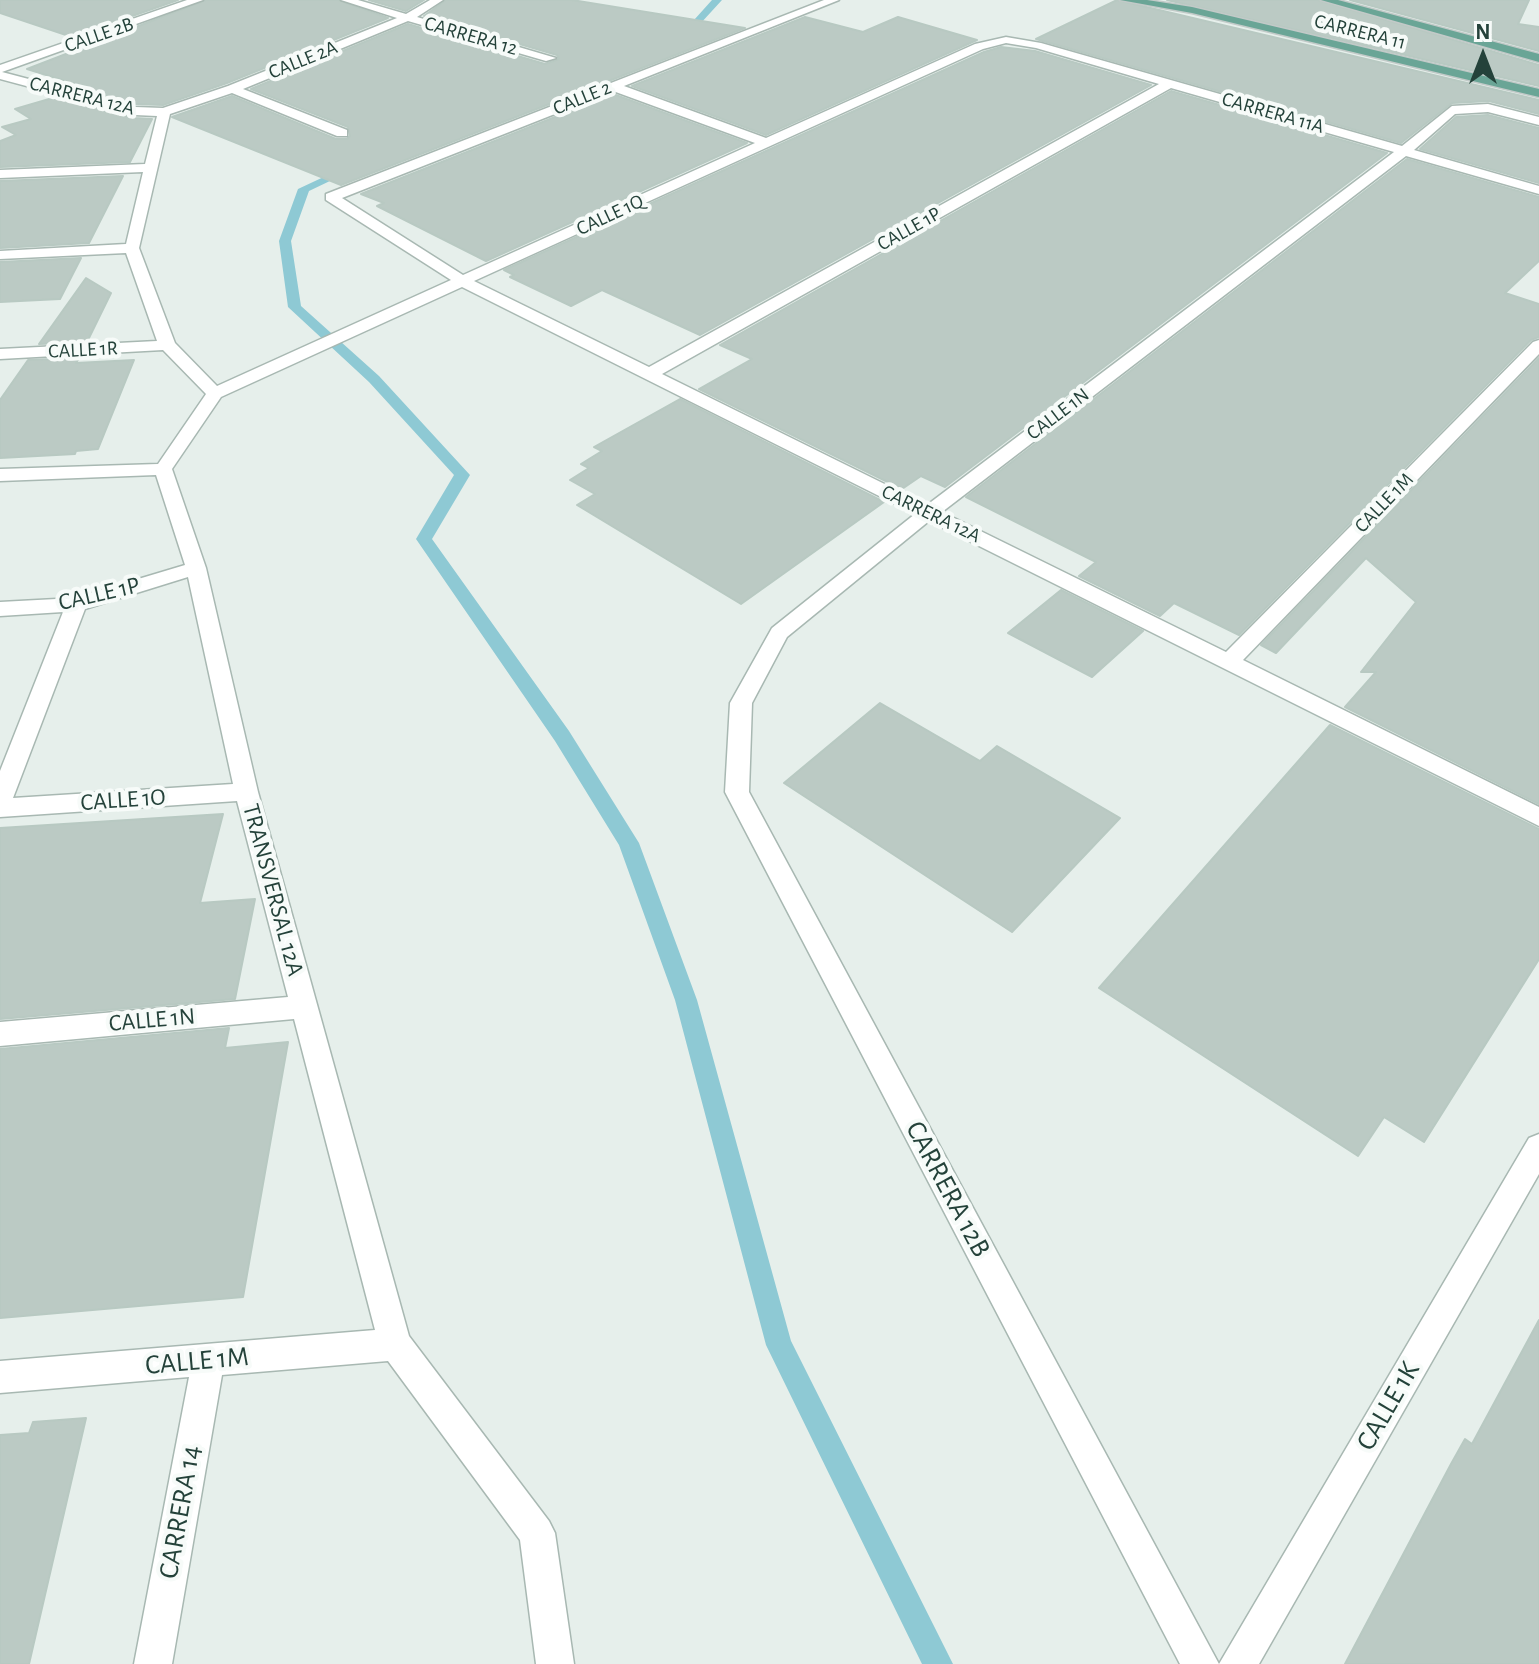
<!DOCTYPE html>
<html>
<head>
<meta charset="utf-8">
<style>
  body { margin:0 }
  #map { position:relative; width:1539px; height:1664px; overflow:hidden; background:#e6efeb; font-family:"Alegreya Sans",sans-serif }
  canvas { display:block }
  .north { position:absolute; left:1443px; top:16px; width:80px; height:80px; -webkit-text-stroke:6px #f7fbf9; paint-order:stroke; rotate:0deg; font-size:22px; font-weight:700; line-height:32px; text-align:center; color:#24423a }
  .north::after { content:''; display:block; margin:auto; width:28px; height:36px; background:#24423a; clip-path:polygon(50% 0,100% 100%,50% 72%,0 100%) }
</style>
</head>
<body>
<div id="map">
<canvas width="1539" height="1664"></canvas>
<div class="north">N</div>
</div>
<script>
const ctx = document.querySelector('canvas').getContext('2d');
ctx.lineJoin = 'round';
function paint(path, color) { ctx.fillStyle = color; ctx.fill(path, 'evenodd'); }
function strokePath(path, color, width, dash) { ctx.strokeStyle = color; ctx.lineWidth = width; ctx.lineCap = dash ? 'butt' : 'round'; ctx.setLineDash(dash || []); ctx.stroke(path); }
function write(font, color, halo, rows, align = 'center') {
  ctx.font = font + ' "Alegreya Sans",sans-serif'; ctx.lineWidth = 8; ctx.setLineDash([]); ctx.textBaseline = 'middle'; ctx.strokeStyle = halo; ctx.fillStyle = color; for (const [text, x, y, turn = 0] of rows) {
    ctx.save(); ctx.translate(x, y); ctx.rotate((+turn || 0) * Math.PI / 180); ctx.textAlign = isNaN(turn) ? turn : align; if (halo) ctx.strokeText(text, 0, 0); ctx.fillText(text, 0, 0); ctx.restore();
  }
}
const stream = new Path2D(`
  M712,0H722L700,24L674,32V28L694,20Z
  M345,167L355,169L309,191L291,241L301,306L379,376L470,475L432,539L569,731L639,843L697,1000L791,1341L953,1664H922L766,1345L675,1000L619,845L555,741L416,539L454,475L369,382L288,307L279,241L298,189Z`);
const building = new Path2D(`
  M0,0H178L72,37L0,13Z
  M206,0H338L388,18L227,83L163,105L135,104L81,90L88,88L27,69Z
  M369,0H424L406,11Z
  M446,0H572L745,28L341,185L172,117L232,96L336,139H347L350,136L348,127L251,89L408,24L545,64L559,59L557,55L424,16Z
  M1117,0L1539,100V114L1489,101L1452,103L1401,143L1036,39Z
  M1167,0H1318L1539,65V86Z
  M1350,0H1529L1518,24L1539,27V51Z
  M805,17L863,32L898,17L977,40L766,135L632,86Z
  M1001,47L1035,51L1151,85L700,335L602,290L571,306L510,277L514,275L504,270L984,52Z
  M1171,91L1387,153L945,487L921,476L902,489L699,389L752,359L720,345Z
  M613,94L747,143L486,261L377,206L384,203L361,194Z
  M56,97L134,118L152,119L130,162L0,167V141L16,135L2,127L31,119L15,109Z
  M1488,115L1539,128V183L1420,149L1456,117Z
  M1407,159L1539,197V261L1505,293L1539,304V337L1531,340L1239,635L1174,603L1160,616L1079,576L1096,562L966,497Z
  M123,176L89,243L0,248V181Z
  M81,258L60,299L0,302V262Z
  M86,278L111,293L87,342L39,344Z
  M79,358L76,363L134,360L98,449L76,451L75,454L0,458V400L28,360Z
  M1539,358V804L1345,707L1376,672H1361L1416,602L1366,558L1276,653L1261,645Z
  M680,399L884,502L741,604L577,505L595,494L570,480L589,468L581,464L602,451L594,447Z
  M1061,590L1143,631L1092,677L1008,633Z
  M880,703L980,761L997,746L1120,818L1012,932L784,783Z
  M1330,725L1539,829V959L1424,1142L1384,1117L1358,1156L1099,988Z
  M223,814L200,903L255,899L235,999L0,1019V828Z
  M229,1028L225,1048L288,1042L243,1297L0,1318V1049Z
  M1539,1320V1664H1345L1451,1464L1465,1439L1472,1444Z
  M86,1418L29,1664H0V1435L29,1433L33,1422Z`);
const minor = new Path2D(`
  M187,0H203L2,72L135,107L163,108L228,86L397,18L341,0H358L406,14L430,0H443L417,17L556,58L546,61L408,21L243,89L347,130V136H337L232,93L170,114L139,248L175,343L217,386L451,280L326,200V194L824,0H839L624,86L766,138L975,44L1006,37L1041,43L1402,146L1452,106L1488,104L1539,117V125L1488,112L1455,114L1414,150L1539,186V194L1406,156L942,512L1226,652L1533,342L1539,340V354L1243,660L1539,807V826L929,521L787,637L752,703L749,792L1219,1664H1180L725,792L730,703L772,628L915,514L462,287L221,397L172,469L206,568L258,792L409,1336L549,1521L555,1533L574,1664H536L520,1540L388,1361L222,1375L172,1664H134L189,1377L0,1393V1361L375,1330L294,1019L0,1046V1022L288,997L237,801L0,817V771L63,612L0,616V602L75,598L185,565L156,475L0,481V469L158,464L206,394L163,350L0,359V349L157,341L126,253L0,259V251L126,244L143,172L0,178V170L145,164L157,116L135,115L0,79V65ZM1006,43L1036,48L1159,84L649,367L474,281L983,49ZM1171,88L1394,152L927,505L662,374ZM613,91L755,143L463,275L342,198ZM188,577L233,784L13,798L85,609Z
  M1539,1134V1174L1259,1664H1219L1529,1138Z`);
const primary = new Path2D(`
  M1120,0H1147L1192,7L1539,89V97L1192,13Z
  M1321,0H1338L1539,54V62Z`);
const farStreetnames = [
  ["CARRERA 11",1360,32,14],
  ["CALLE 2B",99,35,-19],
  ["CARRERA 12",471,36,16],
  ["CALLE 2A",303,60,-22],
  ["CARRERA 12A",82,96,14],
  ["CALLE 2",582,98,-22],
  ["CARRERA 11A",1273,113,16],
  ["CALLE 1Q",610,215,-25],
  ["CALLE 1P",909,229,-29],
  ["CALLE 1R",83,350,-3],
  ["CALLE 1N",1058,414,-37],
  ["CALLE 1M",1384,503,-46],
  ["CARRERA 12A",931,514,26]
];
const streetNames = [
  ["CALLE 1P",99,594,-13],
  ["CALLE 1O",123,800,-4],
  ["TRANSVERSAL 12A",273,890,75],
  ["CALLE 1N",152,1020,-5]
];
const nearStreetnames = [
  ["CARRERA 12B",948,1189,62],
  ["CALLE 1M",197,1361,-5],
  ["CALLE 1K",1388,1406,-60],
  ["CARRERA 14",180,1512,-80]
];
paint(stream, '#8ec9d4');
paint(building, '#bbcac4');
strokePath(building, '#b8c9c2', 2);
strokePath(minor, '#a8b8b2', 3);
strokePath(primary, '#c2cac8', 3);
paint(minor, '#fff');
paint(primary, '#6aa596');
write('20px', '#24423a', '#f7fbf9', farStreetnames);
write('24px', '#24423a', '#f7fbf9', streetNames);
write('28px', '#24423a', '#f7fbf9', nearStreetnames);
</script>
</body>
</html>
